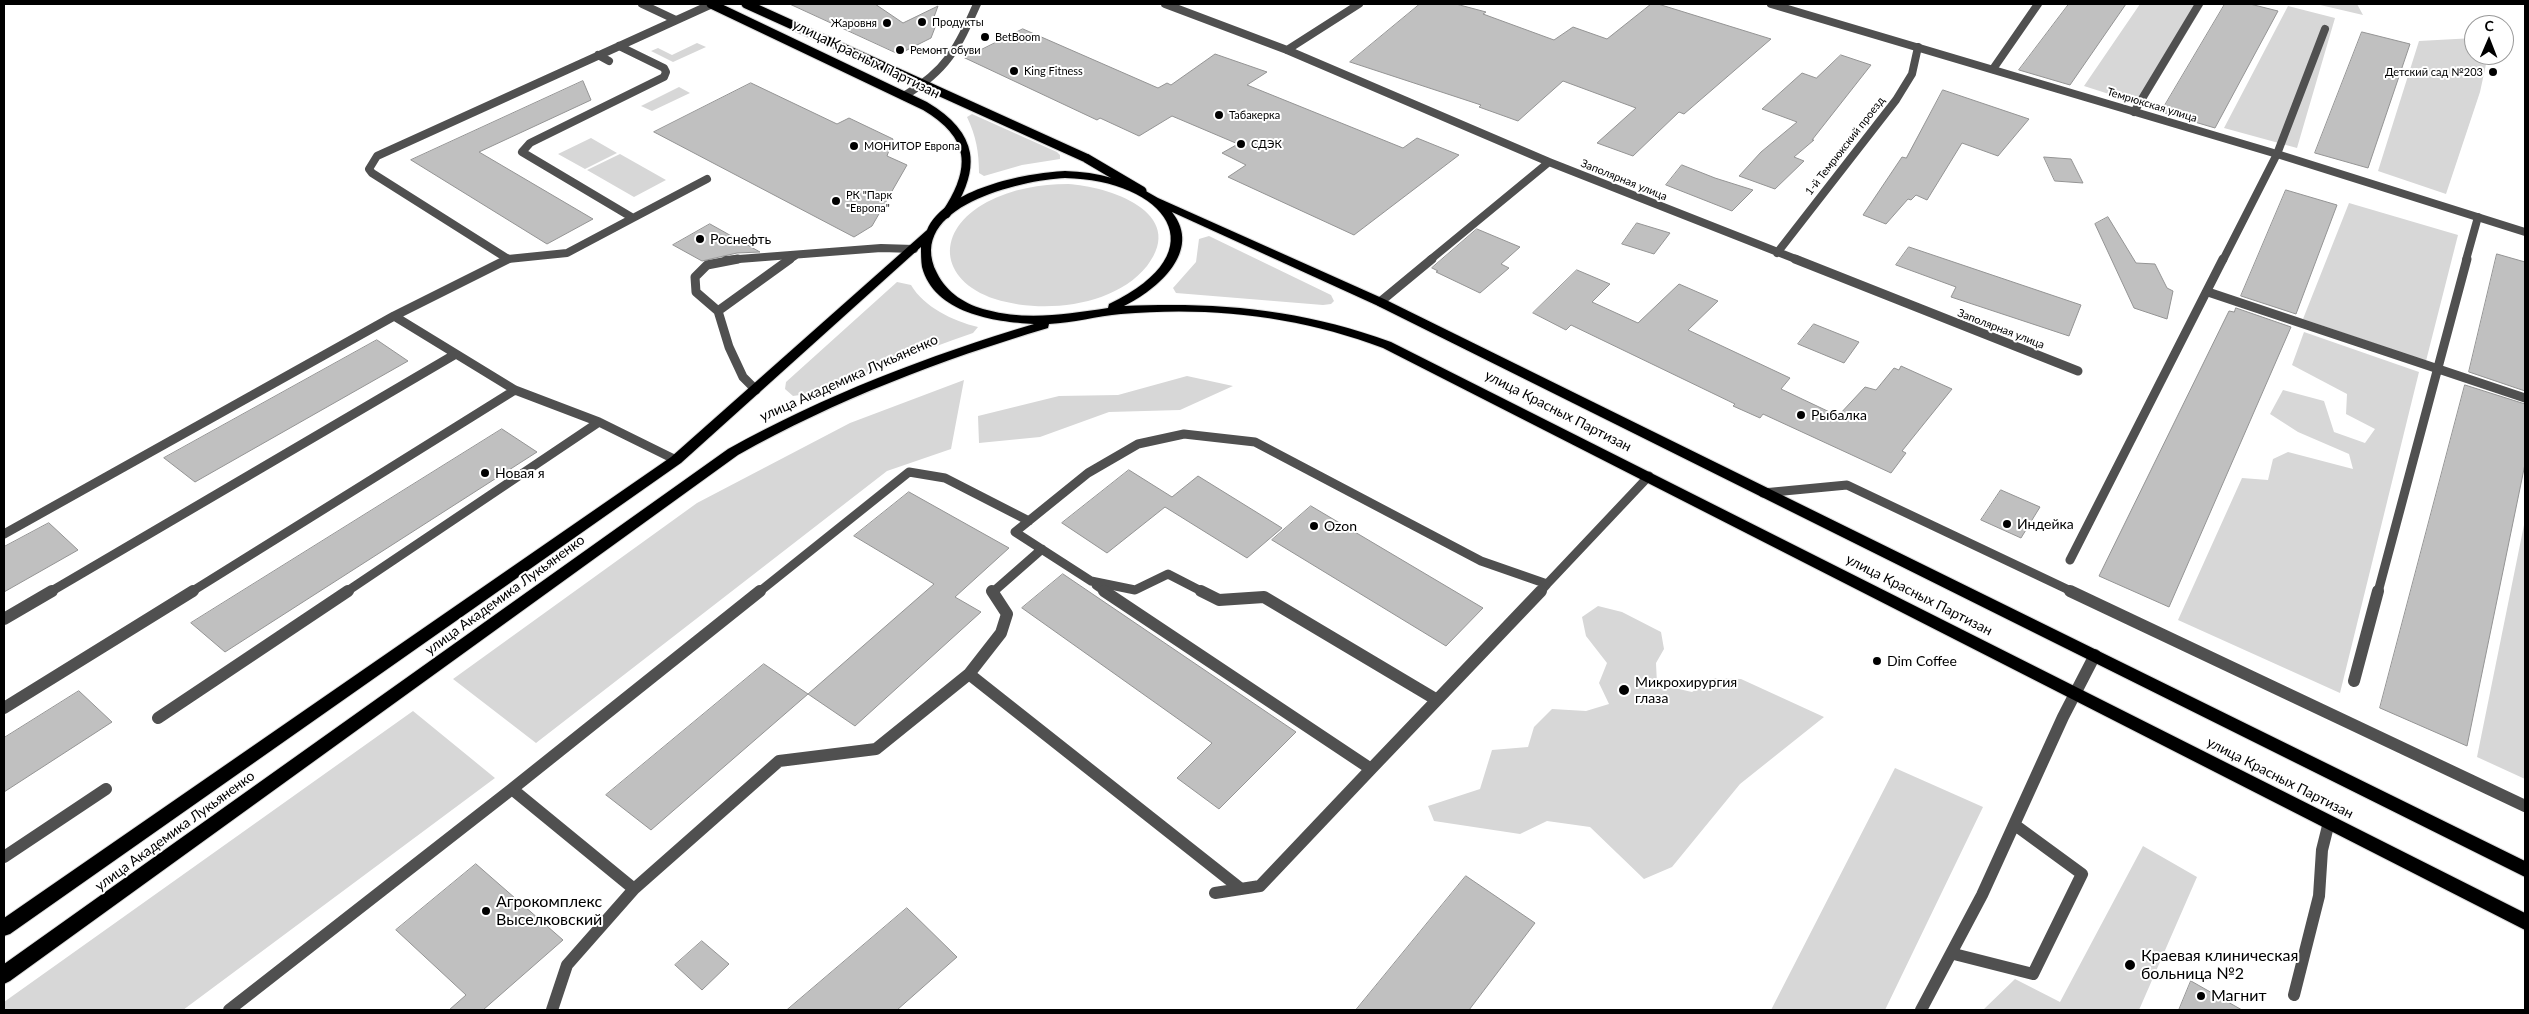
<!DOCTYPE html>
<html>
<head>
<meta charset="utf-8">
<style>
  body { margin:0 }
  #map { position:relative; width:2529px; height:1014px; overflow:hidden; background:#fff; font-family:Lato,sans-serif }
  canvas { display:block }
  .frame { position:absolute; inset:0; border:5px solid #000; pointer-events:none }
  .north { position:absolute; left:2464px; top:15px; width:50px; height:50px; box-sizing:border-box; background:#fff; border:1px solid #999; border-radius:50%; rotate:1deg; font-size:14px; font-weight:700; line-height:20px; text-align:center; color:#000 }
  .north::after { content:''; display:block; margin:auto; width:18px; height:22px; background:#000; clip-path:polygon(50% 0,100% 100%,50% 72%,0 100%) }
</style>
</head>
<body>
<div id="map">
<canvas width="2529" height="1014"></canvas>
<div class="frame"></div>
<div class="north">С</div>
</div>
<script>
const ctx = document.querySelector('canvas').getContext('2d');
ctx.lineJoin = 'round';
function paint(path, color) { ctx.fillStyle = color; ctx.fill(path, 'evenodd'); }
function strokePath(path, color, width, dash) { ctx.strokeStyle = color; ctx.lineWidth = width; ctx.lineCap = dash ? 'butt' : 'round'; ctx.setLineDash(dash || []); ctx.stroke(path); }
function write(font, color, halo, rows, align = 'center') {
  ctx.font = font + ' Lato,sans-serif'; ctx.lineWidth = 4; ctx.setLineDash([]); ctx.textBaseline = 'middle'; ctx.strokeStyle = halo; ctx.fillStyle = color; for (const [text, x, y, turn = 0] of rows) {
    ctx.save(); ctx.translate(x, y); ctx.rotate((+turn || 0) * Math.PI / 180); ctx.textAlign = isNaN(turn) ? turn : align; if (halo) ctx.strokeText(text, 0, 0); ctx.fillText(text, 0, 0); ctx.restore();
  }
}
const green = new Path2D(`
  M2140,4H2204L2143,105L2084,86Z
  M2316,4H2357L2363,15Z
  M2288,6L2335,18L2297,148L2224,128Z
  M2474,38V55H2488L2480,92L2446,194L2378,171L2419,41Z
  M697,43L706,47L673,62L651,51L658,48L672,55Z
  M679,87L690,93L652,111L641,106Z
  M972,114L1057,152L1060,155V159L1022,165L984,176L979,173C979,152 976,136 967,117Z
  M591,138L617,153L585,169L558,154Z
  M620,154L666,180L634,197L587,170Z
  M1068,184C1107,186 1189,212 1147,266C1114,307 1042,314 995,299C938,280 935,230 987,202C1012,189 1040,184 1068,184Z
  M2349,203L2458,235L2426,361L2303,319Z
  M1209,236L1331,295L1334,301L1331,304L1323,305L1176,293L1173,288L1196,262L1199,239Z
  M897,282L911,285C924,307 953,321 978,327L973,333C947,342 922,351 897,361C863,375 830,392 793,396L785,389L786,382Z
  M2304,332L2419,372L2340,693L2178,620L2242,478L2268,480L2273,459L2288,452L2353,469L2349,454L2298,432L2270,414L2283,390L2324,401L2334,432L2365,443L2375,429L2346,414L2347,394L2292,365Z
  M1187,376L1233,386L1180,410L1109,412L1040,437L979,443L978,416L1059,396L1118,395Z
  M964,380L951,449L887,471L536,743L453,679L697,503L850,423Z
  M2525,520V779L2477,757Z
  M1598,606L1622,612L1661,632L1664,649L1656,663L1657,684L1692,692L1714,678L1741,679L1824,717L1740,784L1672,867L1644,879L1590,827L1547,821L1520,834L1434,821L1428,806L1480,789L1492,750L1528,747L1534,727L1552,709L1586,711L1609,704L1599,683L1607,663L1586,636L1582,617Z
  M413,711L495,778L183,1010H4V1002Z
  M1895,768L1983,807L1885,1010H1771Z
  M2143,846L2197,877L2139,1010H1983L2015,979L2060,1002Z`);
const building = new Path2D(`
  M790,4H875L903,23L938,6L934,17H939L931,38L899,54Z
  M1420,4H1456L1486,12L1483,14L1554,40L1573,27L1607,39L1651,4H1658L1771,39L1684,114L1679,112L1633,156L1597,143L1636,108L1563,81L1518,121L1479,107L1481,105L1350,62Z
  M2069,4H2126L2070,85L2019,70Z
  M2225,4H2250L2278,11L2215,128L2161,112Z
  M1023,29L1158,88L1167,83L1171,85L1215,54L1267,72L1247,85L1403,148L1417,138L1459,155L1354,235L1228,177L1246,165L1222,153L1238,144L1172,116L1139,136L1100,118L1097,120L965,58Z
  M2362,32L2410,44L2368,168L2315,153Z
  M1841,55L1871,65L1812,140H1814L1794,157L1804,161L1775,189L1739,176L1761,152L1797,122L1762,109L1802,73L1816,78Z
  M583,81L591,100L479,152L593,219L547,244L411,160Z
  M751,83L837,124L849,118L893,139L887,156L907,165L872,226L854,237L654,132Z
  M1943,90L2029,119L1998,156L1962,143L1927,200L1916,195L1911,200L1908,199L1886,224L1863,215L1902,157L1906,158Z
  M2044,157L2071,159L2083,183L2055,181Z
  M1682,165L1715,178L1753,190L1732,211L1666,185Z
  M2286,190L2337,205L2296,314L2241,296Z
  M2108,217L2136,263L2155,264L2167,288L2173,291L2167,319L2134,308L2095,224Z
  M1637,223L1670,233L1654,254L1622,244Z
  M710,224L760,252L737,253L702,261L673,245Z
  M1477,229L1520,247L1501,264L1509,268L1480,293L1436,272L1438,271L1432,268Z
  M1909,247L2081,305L2069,336L1951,297L1956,287L1896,265Z
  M2497,254L2525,262V391L2469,372Z
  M1577,270L1610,284L1592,302L1638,323L1679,284L1718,301L1688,330L1790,378L1781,389L1838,416L1865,387L1876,390L1894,368L1899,370L1901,366L1952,389L1902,451L1906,453L1891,473L1763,414L1760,418L1733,406L1735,404L1571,325L1566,330L1533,313Z
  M2236,308L2291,327L2169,607L2099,576L2229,311L2234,312Z
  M1814,324L1859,342L1844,363L1798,344Z
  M377,340L408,361L195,482L164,458Z
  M2465,385L2525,404V464L2467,746L2380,708Z
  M502,429L537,452L225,652L191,623Z
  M1129,470L1172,497L1198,476L1282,528L1247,558L1165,507L1107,553L1062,523Z
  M2001,490L2040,507L2021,538L1981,520Z
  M909,492L1009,548L955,597L981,612L855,726L808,694L934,584L854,536Z
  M1311,506L1483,608L1446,646L1272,540Z
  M49,523L78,550L4,592V547Z
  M1063,574L1296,732L1219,809L1177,778L1212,743L1022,608Z
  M764,664L808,694L651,830L606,795Z
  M79,691L112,722L4,792V738Z
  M476,864L563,940L483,1010H449L466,995L396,930Z
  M1466,876L1535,923L1469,1010H1356Z
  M907,908L957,957L897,1010H787Z
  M702,941L729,964L702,990L675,965Z
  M2191,981L2242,1010H2179Z`);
const serviceFar2 = new Path2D(`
  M642,4L676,20
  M598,55L609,61
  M1993,69L2038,4
  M2134,112L2199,4
  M633,218L707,179
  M508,259L567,253L633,218L522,152L530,143L664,77L666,72L664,68L619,46
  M505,260L508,259L372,173L369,169L377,156L712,4
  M726,260L881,248L914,249
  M788,260L796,255
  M2223,260L2277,154L2325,29
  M2466,260L2478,217`);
const serviceFar1 = new Path2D(`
  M738,259L707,265L695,277L696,292L718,311L729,347L743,377L756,390
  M2208,292L2525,398
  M718,311L790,259
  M394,316L508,259
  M1763,493L1847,485L2073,592
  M4,534L394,316L515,390L599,422L676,460
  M2070,560L2223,259
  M1547,584L1649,476
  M1096,585L1106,592
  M50,592L454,355
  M191,592L515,390
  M346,592L599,422
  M759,592L909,472L945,478L1029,521
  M993,592L1042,549
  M1203,592L1168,574L1135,590L1091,581L1015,532L1088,473L1138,444L1184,434L1255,442L1481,561L1547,584
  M1540,592L1547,584
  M2378,592L2467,259`);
const service = new Path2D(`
  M760,591L512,789L634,889L779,761L876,749L969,674
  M992,591L1007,614L1001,633L969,674L1241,889
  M1104,591L1371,769L1437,700
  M1201,591L1219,600L1264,597L1437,700L1541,591
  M2070,591L2525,806
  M4,619L52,591
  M2354,681L2378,591
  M4,708L193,591
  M158,718L348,591
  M4,857L106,789
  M1215,893L1260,886L1371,769
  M1954,954L2033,974L2082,874L2015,825
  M2294,995L2319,896L2322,850L2329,822
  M229,1010L512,789
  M552,1010L567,965L634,889
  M1921,1010L1982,895L2063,717L2095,655`);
const minorFar1 = new Path2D(`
  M1165,4L1287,50L1549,162L1798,260
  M1287,50L1359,4
  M1777,253L1896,100L1912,74L1918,47
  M1430,260L1549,162`);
const minor = new Path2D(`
  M1795,259L2078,371
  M1380,302L1432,259`);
const tertiary = new Path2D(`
  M1771,4L2277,154L2525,232
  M904,96C947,70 957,49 977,4`);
const primary = new Path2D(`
  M711,4L925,106C974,135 977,168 946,214
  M746,4L1086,158L1142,191`);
const trunk = new Path2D(`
  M1065,171C1098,172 1129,180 1158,198L1384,299L2525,861V877L1376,305L1172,212C1203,251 1157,290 1124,306C1221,302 1300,309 1391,342L2525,913V930L1383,348C1299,316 1210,306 1121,314C1097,316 1073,323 1049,324L1048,328C940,360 836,400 738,455L10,981L4,984V964L728,449C825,395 927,356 1034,324C994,322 934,313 922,267C921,261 921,253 921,247L681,463L10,934L4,936V918L671,457L927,230C945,189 1024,173 1065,171ZM1065,178C1164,180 1222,250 1109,304L1108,308C1067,314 1028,321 987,310C966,305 947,293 937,273C904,207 1021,180 1065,178Z`);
const markers = [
  [922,22,5,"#000"],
  [887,23,5,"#000"],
  [985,37,5,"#000"],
  [900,50,5,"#000"],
  [1014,71,5,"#000"],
  [2493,72,5,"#000"],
  [1219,115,5,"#000"],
  [1241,144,5,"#000"],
  [854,146,5,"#000"],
  [836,201,5,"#000"],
  [700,239,5,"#000"],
  [1801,415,5,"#000"],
  [485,473,5,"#000"],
  [2007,524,5,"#000"],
  [1314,526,5,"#000"],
  [1877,661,5,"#000"],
  [1624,690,6,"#000"],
  [486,911,5,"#000"],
  [2130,965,6,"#000"],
  [2201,996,5,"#000"]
];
const farPoinames = [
  ["Продукты",932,22],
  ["Жаровня",877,23,"right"],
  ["BetBoom",995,37],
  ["Ремонт обуви",910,50],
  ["King Fitness",1024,71],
  ["Детский сад №203",2483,72,"right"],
  ["Табакерка",1229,115],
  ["СДЭК",1251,144],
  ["МОНИТОР Европа",864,146],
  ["РК \"Парк",846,195],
  ["\"Европа\"",846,208]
];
const farStreetnames = [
  ["Темрюкская улица",2152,105,17],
  ["1-й Темрюкский проезд",1845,146,-52],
  ["Заполярная улица",1624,180,22],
  ["Заполярная улица",2001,329,21]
];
const streetNames = [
  ["улица Красных Партизан",866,59,26],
  ["улица Академика Лукьяненко",849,378,-24],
  ["улица Красных Партизан",1558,411,27],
  ["улица Академика Лукьяненко",505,595,-36],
  ["улица Красных Партизан",1919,595,27],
  ["улица Красных Партизан",2280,778,27],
  ["улица Академика Лукьяненко",175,831,-36]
];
const poiNames = [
  ["Роснефть",710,239],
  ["Рыбалка",1811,415],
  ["Новая я",495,473],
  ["Индейка",2017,524],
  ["Ozon",1324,526],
  ["Dim Coffee",1887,661],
  ["Микрохирургия",1635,682],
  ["глаза",1635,698]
];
const nearPoinames = [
  ["Агрокомплекс",496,902],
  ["Выселковский",496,920],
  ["Краевая клиническая",2141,956],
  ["больница №2",2141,974],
  ["Магнит",2211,996]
];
paint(green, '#d7d7d7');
paint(building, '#c0c0c0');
strokePath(building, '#949494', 1);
strokePath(primary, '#dbdbdb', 11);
strokePath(trunk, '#dbdbdb', 2);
strokePath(serviceFar2, '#505050', 8);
strokePath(serviceFar1, '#505050', 9);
strokePath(service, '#505050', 12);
strokePath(minorFar1, '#505050', 8);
strokePath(minor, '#505050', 9);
strokePath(tertiary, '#505050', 8);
strokePath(primary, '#000', 9);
paint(trunk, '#000');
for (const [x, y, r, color] of markers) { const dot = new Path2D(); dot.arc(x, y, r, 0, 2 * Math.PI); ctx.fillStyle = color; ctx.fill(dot); strokePath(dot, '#fff', 2); }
write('11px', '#000', '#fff', farPoinames, 'left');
write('11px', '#000', '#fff', farStreetnames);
write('14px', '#000', '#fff', streetNames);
write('14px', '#000', '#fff', poiNames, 'left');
write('16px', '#000', '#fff', nearPoinames, 'left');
</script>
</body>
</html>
